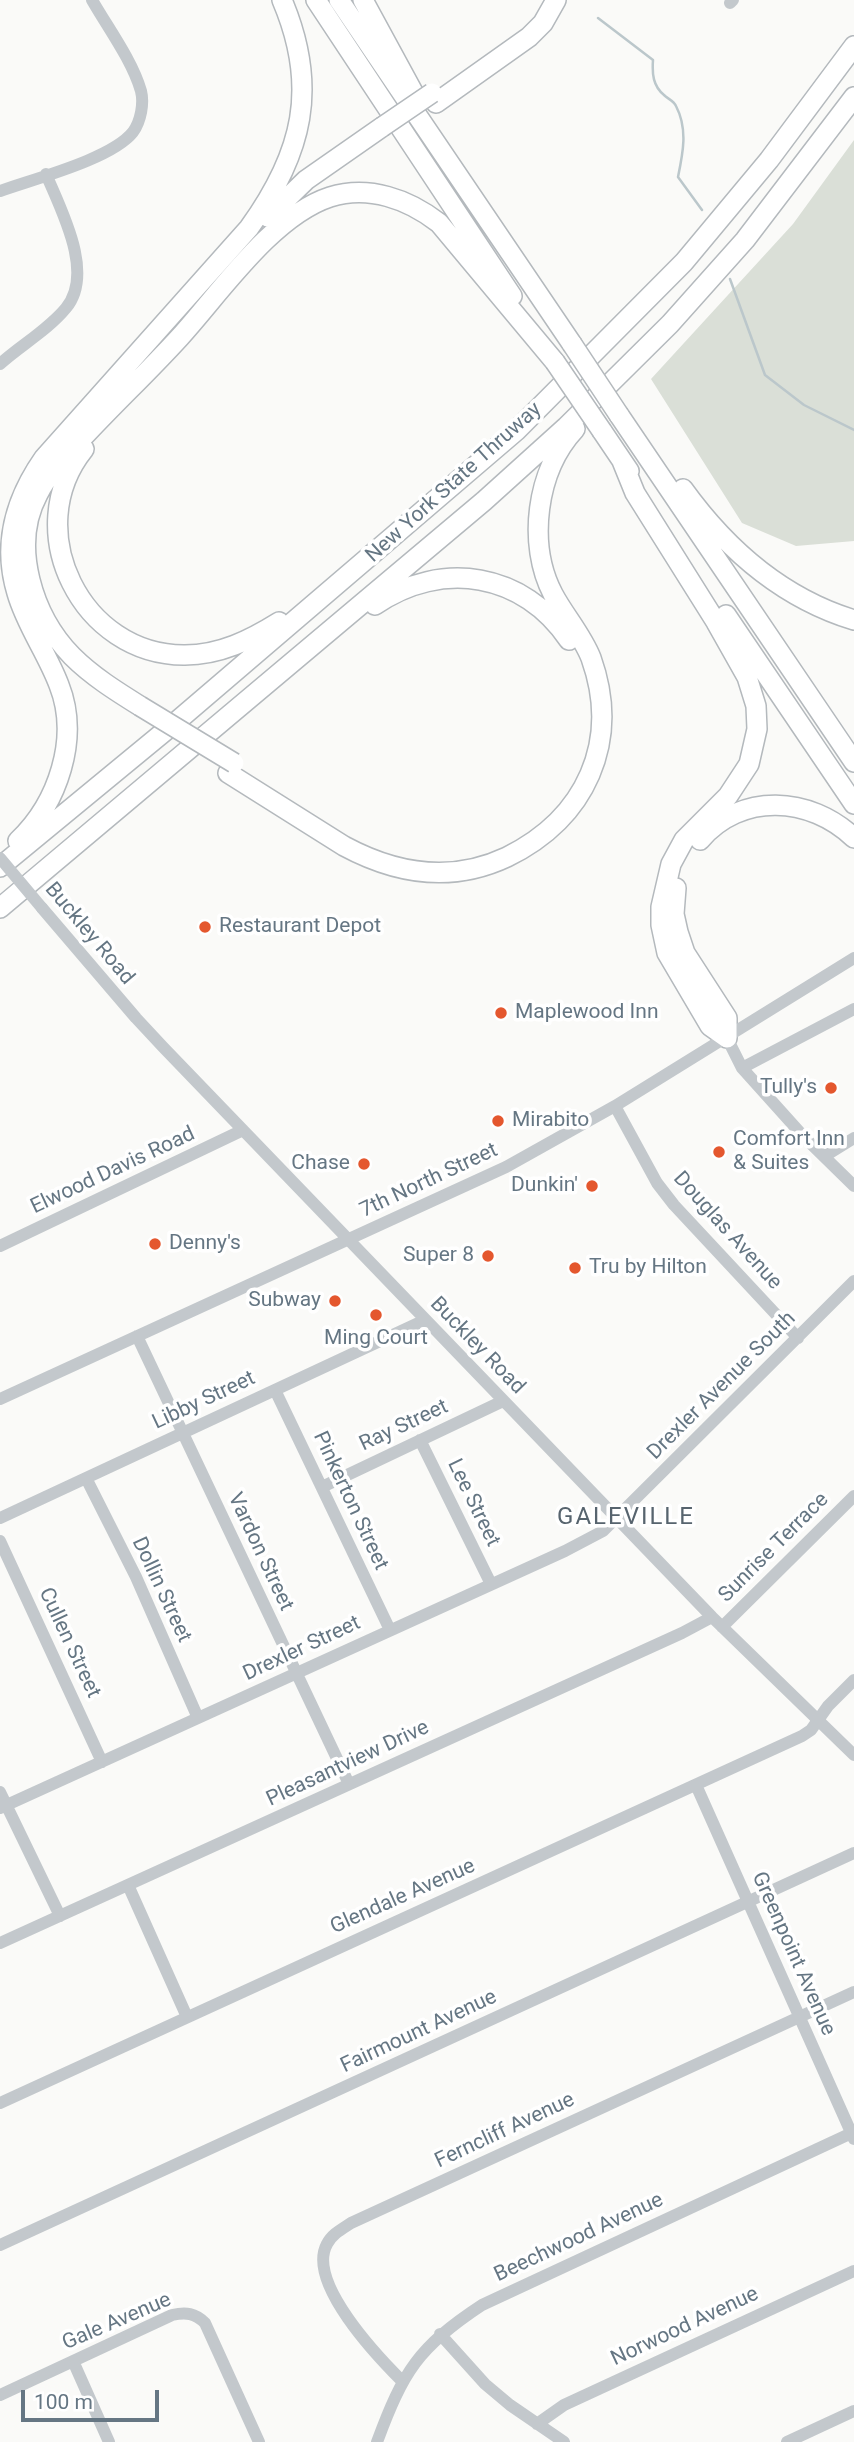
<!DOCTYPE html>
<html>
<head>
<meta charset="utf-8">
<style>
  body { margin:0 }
  #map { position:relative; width:854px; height:2442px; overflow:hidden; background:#fafaf8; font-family:Roboto,sans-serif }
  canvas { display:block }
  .scale { position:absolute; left:21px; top:2390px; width:138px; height:32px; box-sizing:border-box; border:4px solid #657683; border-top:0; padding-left:9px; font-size:21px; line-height:24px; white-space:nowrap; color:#657683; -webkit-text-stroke:5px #fff; paint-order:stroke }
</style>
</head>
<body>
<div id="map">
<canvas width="854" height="2442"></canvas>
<div class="scale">100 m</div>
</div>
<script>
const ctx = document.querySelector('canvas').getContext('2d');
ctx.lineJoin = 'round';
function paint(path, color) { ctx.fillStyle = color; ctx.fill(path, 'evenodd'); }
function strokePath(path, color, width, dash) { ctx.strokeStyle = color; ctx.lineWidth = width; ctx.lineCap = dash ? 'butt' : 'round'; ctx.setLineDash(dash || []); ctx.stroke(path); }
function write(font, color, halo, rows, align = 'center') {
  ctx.font = font + ' Roboto,sans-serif'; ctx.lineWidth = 7; ctx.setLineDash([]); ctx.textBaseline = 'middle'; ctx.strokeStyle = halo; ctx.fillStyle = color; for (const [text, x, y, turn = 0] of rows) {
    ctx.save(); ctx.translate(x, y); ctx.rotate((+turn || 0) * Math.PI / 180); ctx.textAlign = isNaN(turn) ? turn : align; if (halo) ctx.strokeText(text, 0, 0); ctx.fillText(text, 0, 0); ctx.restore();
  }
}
const green = new Path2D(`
  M854,140V541L796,546L742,523L651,379L793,224Z`);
const stream = new Path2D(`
  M598,18L653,60C652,74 653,86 664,95C668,99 674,101 676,106C688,129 683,153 678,177L702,210
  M730,279L765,375L804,405L854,430`);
const minor = new Path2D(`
  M730,3L733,0
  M0,191C33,179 112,159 133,132C141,121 144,103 141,91C132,60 108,28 92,0
  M0,364C21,345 48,330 66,308C95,273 61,210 46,174
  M42,908L136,1018L163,1047L712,1617L854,1755
  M727,1038L742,1068L804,1137L854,1186
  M742,1068L854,1009
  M615,1106L657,1183L674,1205L798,1338
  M825,1156L854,1138
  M0,1246L243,1130
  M137,1336L349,1784
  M275,1390L390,1630
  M0,1399L506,1167L615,1106L854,958
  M420,1440L491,1584
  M86,1478L136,1577L198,1718
  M322,1487L503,1401
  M0,1518L425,1320
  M0,1541L102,1762
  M722,1627L854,1496
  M696,1785L854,2139
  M0,1792L60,1916
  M0,1808L565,1551L603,1531L854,1281
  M128,1885L187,2017
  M0,1943L682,1633L712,1617
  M0,2103L802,1736L811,1730L828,1706L854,1680
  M0,2245L854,1853
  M440,2334L485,2384L510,2405L564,2442
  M73,2361L109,2442
  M402,2381C378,2357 306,2282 327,2244C332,2234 342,2229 351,2223L854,1992
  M0,2395L172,2315C186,2312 195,2313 205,2323L259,2442
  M537,2424L564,2405L854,2271
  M377,2442C403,2372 418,2347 482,2305L854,2132
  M787,2442L854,2411`);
const highway = new Path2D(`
  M316,0L512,296
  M339,0L572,344
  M363,0L413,92
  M436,103L529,37L543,23L556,0
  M268,217L306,180L382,127
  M619,415L854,762
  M602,431L629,471
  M84,449C19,530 82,656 185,655C220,655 250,640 279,622
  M622,461L635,493L716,622L747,677L756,706L757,729L749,764L728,796L684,840L671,864L661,907V925L667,953L710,1026L727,1038
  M683,489C727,550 782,598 854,620
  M375,605C442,559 524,573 569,640
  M726,615L854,804
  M140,706C116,691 92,676 72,656C33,616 10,546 38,494C50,470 69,452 88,432C118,400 150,370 180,337C220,293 272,216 330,197C369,185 408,199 439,223L555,362
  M228,773L344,846C396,874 452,883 507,857C586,818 621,742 591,658C582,635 564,615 553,594C527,544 536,471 575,429
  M700,840C741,792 810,796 854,838
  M18,841C58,803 80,738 59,685C47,653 26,625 17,593C2,544 16,498 44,458L249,228C303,153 319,87 282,0
  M0,867L176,722L516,431L684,262L769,160L854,46
  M676,888L674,914L678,932L685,953L727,1018V1038
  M0,908L484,501L566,427L670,324L745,240L854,97`);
const minorBridge = new Path2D(`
  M0,858L42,908`);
const highwayBridge = new Path2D(`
  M382,127L432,93
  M572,344L619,415
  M555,362L602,431
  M140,706L234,763`);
const markers = [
  [205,927,7,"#e4572e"],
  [501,1013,7,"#e4572e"],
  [831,1088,7,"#e4572e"],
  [498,1121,7,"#e4572e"],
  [719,1152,7,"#e4572e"],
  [364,1164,7,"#e4572e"],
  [592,1186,7,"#e4572e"],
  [155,1244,7,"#e4572e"],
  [488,1256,7,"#e4572e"],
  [575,1268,7,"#e4572e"],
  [335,1301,7,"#e4572e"],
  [376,1315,7,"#e4572e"]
];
const streetNames = [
  ["New York State Thruway",454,483,-42],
  ["Buckley Road",89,934,50],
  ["Elwood Davis Road",113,1171,-25],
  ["7th North Street",429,1181,-25],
  ["Douglas Avenue",727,1231,48],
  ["Buckley Road",477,1346,46],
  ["Drexler Avenue South",722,1386,-45],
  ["Libby Street",204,1401,-25],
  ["Ray Street",404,1426,-25],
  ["Pinkerton Street",350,1501,65],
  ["Lee Street",473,1503,64],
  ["Sunrise Terrace",774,1548,-45],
  ["Vardon Street",260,1552,65],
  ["Dollin Street",161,1590,65],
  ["Cullen Street",69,1643,65],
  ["Drexler Street",302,1649,-25],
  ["Pleasantview Drive",348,1764,-25],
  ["Glendale Avenue",403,1897,-24],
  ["Greenpoint Avenue",793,1954,66],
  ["Fairmount Avenue",419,2032,-25],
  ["Ferncliff Avenue",505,2131,-25],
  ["Beechwood Avenue",579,2238,-25],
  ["Gale Avenue",117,2322,-23],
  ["Norwood Avenue",685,2327,-25]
];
const poiNames = [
  ["Restaurant Depot",219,927],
  ["Maplewood Inn",515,1013],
  ["Tully's",817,1088,"right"],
  ["Mirabito",512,1121],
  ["Comfort Inn",733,1140],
  ["& Suites",733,1164],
  ["Chase",350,1164,"right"],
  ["Dunkin'",578,1186,"right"],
  ["Denny's",169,1244],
  ["Super 8",474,1256,"right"],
  ["Tru by Hilton",589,1268],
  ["Subway",321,1301,"right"],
  ["Ming Court",376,1339,"center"]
];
const quarterNames = [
  ["GALEVILLE",626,1518]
];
paint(green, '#dadfd7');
strokePath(stream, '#bbc7cb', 2.5);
strokePath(highway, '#b4b9bd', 22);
strokePath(minor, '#c3c8cc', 12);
strokePath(highway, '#fff', 19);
strokePath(highwayBridge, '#b4b9bd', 22, []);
strokePath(minorBridge, '#c3c8cc', 12);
strokePath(highwayBridge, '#fff', 19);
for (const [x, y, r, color] of markers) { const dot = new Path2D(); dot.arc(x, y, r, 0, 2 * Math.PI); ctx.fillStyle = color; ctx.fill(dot); strokePath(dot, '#fff', 2.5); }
write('21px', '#657683', '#fff', streetNames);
write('21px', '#657683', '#fff', poiNames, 'left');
ctx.letterSpacing = '2px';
write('24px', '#57646e', '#fff', quarterNames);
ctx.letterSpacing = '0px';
</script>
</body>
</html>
